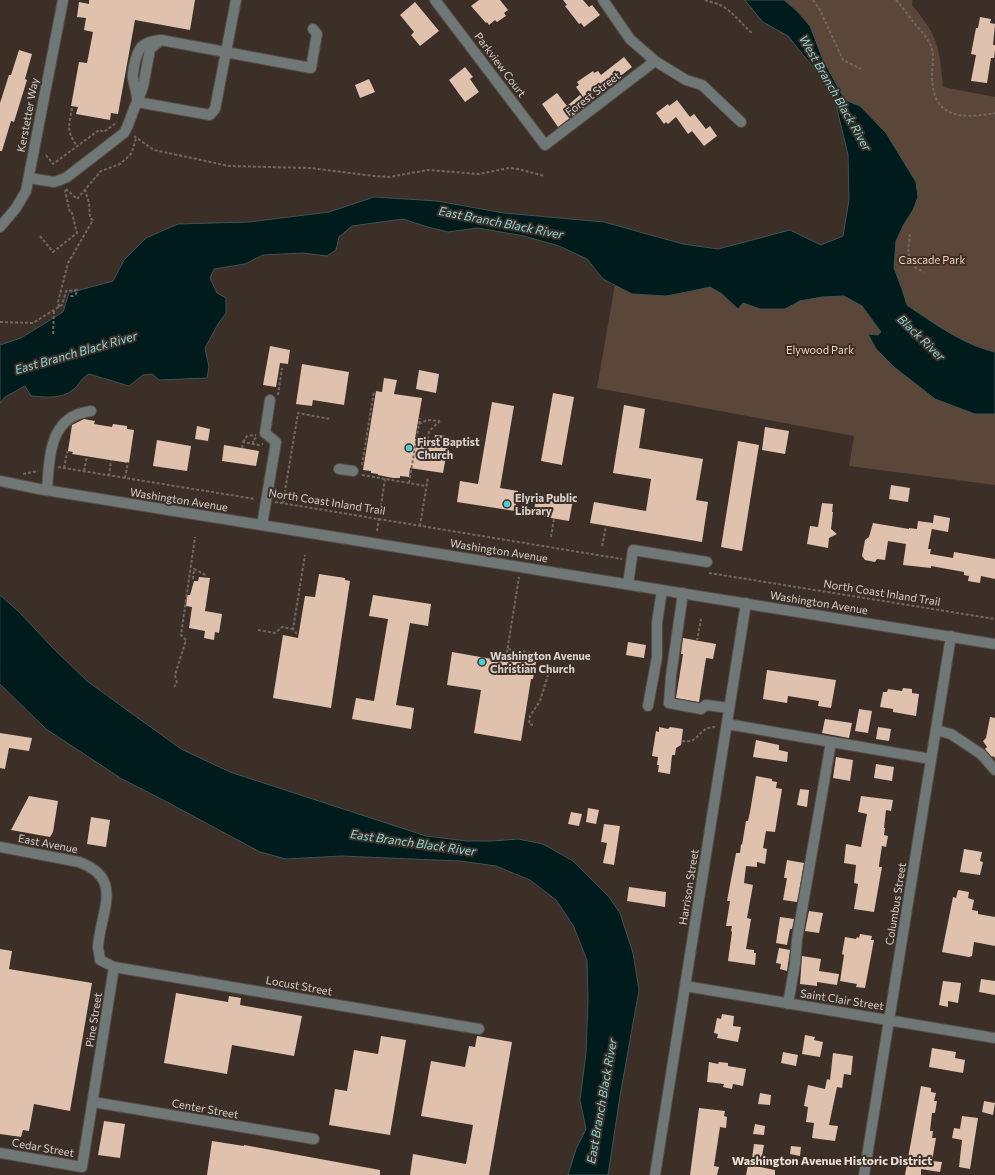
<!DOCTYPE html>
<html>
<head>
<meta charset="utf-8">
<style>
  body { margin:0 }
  canvas { display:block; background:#3b2f27 }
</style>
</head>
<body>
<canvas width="995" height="1175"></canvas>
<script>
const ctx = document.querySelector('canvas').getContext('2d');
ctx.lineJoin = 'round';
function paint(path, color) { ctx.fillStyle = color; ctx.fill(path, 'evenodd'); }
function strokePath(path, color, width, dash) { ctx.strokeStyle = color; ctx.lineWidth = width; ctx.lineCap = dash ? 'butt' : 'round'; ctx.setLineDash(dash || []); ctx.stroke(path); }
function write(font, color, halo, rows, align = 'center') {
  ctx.font = font + ' Commissioner,sans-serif'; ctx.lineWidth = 4; ctx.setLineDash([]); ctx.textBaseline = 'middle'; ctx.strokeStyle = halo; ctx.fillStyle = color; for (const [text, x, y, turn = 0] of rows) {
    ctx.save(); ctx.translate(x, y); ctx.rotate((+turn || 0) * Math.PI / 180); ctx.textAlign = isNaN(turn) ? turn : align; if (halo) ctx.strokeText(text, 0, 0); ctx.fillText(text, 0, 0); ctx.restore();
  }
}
const green = new Path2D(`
  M764,0H913L912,5C918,12 924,20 929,28C940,45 941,67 943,87L995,97V485L849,466L854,436L597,388L621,250L863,270L869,148L799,32Z`);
const water = new Path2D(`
  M745,0H784L797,11L810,26L823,60L845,100L860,106L886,133L916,182L918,197L913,210L904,224L896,241L894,268L902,289L907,305C933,323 964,345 995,352V414H975L935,399L894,367L876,349L868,334L878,335L881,332L862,306L844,296L822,297L800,301L785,309H760L743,303L738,309L722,294L710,287L692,291L666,296L632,294L603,279L587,259L559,246L524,236L478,228L448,232L428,227L403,219L352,226L339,237L336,250L327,256L303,253L263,255L245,264L214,269L210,278L217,293L226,298V313L218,324L205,348L209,367L207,378L159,380L152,374L143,375L129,386L89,374C79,380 82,381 76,387C63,400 47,397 31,396L25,386L5,397L0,403V345L21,338L63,312L69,293L113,281L124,260L146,238L178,224L249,222L329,212L374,197L437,201L504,213L604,222L683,244L718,249L790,230L821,245L843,236L849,200L848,155L833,92L788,36L763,22Z
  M0,595L19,612L53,648L87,681L181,749L230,772L426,836L467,841H492L518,839L543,844L573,861L609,897L620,913L633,953L639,990L620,1096L608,1175H568L576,1149L586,1129L580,1100L586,1053L588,999L587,960L573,925L556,900L530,880L496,866L460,861L341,856L286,859L260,852L165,801L122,779L46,729L0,684Z`);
const building = new Path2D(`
  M89,0H195L190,30L135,20L118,114L111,113L110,120L76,114L78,107L71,106L79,62L87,63L93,32L84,30L86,18L77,17L79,2L89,4Z
  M479,0H500L508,10L504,13L506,16L497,22L495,20L489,25L487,22L486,23L471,6Z
  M563,0H583L589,7L592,5L600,15L584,27L581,23L579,24L565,6L567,5Z
  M415,2L439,31L420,46L411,35L414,32L400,15Z
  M980,17L991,19L990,23L995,24L993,45H995V50L994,58H991L987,83L971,81L976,55L971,54L976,28H978Z
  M19,50L32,54L25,79L27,80L14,122L11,121L2,151H0V103L9,75H11Z
  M624,57L632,67L600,92L598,88L584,98L576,87L579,85L577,82L593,71L594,73L598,71L601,75Z
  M465,67L473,77L470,79L479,92L465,102L449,80Z
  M369,79L375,92L360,98L355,85Z
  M557,93L567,106L580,95L587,105L558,127L542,104Z
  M677,100L690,117L694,114L706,129L710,126L717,136L704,146L692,131L688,134L676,117L668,124L666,122L664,124L656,113L668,104L669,106Z
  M270,346L290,350L288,364L280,363L276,387L263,385Z
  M302,364L349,372L344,405L313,400L312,406L296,404Z
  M419,370L439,374L436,393L416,389Z
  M384,378L397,380L394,394L422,398L415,439L434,443L435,435L446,436L444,445L448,446L443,473L410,468L409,477L400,476V478H393L378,475V474L371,473V471L363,470L376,391L382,392Z
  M553,393L574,397L562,465L541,461Z
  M492,402L514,406L500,488L518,491L515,511L457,502L460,481L478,484Z
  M624,405L645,409L639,448L703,459L696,500L708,502L702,542L590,523L594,502L646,511L651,479L613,473Z
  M84,419L95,421L94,424L112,427L113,424L127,426V429L134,430L129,463L72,454L73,452L68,451L72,425Z
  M197,426L210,429L208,441L195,439Z
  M765,427L789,431L785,454L762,450Z
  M157,440L191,446L187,471L153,466Z
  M738,441L759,445L742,551L721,547Z
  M224,445L259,451L256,466L222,461Z
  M891,485L910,488L908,502L889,499Z
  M537,494L573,500L569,521L533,515Z
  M822,503L833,504L832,512H833L831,529L837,534L829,538L828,548L807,544L810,526L818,527Z
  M934,515L950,518L948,532L932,529Z
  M918,521L933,523L928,549H931L930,554L953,558L954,552L995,559V579L981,576L980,583L968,581L969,576L964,575V572L931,566V568L903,565L906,544L888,541L885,560L877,559L875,562L865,560L862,556L865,540L869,537L873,523L909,529V528L917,529Z
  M319,574L345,578V580L350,581L331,708L273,698L283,635L298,638L305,596L315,597Z
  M199,577L210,578L205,611L222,614L219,633L215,632L214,640L204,638L205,631L189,628L192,607L186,606L187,595H190L194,581H198Z
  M373,595L431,604L428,626L410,623L396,705L414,708L411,729L352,719L356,698L374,701L388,619L369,616Z
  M683,638L716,644L713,659L706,658L699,702L676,698L683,654H681Z
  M628,642L646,645L644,658L626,655Z
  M452,652L509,662L511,652L537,656L533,679H531L521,741L474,733L481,690L447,685Z
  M767,670L836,680L831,708L818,706L819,701L788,696L787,703L763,699Z
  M903,688L912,689V693L919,694L916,716L893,712V709L880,707L883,692H887L888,689L902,691Z
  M859,709L872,711L868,733L855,731Z
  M990,717L995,718V758L993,756L992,757L985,749L987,747L983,741L986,738Z
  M825,719L852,723L849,738L822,733Z
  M659,727L668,729L670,727L683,729L681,745L676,748L675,755H672L670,774L658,772L659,765H657L658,757L652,756L656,731L659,732Z
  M878,727L891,729L889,741L876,739Z
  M0,733L32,738L29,751L9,748L5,769L0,768Z
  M756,740L779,745V750L788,752L787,762L753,757Z
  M836,757L853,760L850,781L833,778Z
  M876,764L894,767L892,781L874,778Z
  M756,776L772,779V781L777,782L776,788L782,789L775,832L766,831L763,848L767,849L765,864L757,862V867L746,866L744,883L753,885L747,918L751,919L746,949L754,950V953H756L755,965L728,961L732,932L731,931L732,926H726L730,901H727L736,853H740L741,844L742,845L746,821H748L750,812Z
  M800,789L809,790L807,807L797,805Z
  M29,796L58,801L53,832L50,837L11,830Z
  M861,796L893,800L891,811L886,810L884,828H885L884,835L888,836L886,847L882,846L879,865V867H882L874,912L854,909L858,884L854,883L856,865L844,863L846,844L861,847L867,814L858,812Z
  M588,808L599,810L596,824L586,822Z
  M571,812L582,814L579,826L568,824Z
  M91,817L110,820L106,847L87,844Z
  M604,824L620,826L614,865L603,863L607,843L601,842Z
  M964,849L982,852L980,861L983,862L980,875L960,872Z
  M787,860L804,863L797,902L783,900L787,878H784Z
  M629,887L666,892L665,907L627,901Z
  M958,890L969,892L968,898L974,900L972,910L978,911V914L995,917V946L974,942L972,956L969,957L942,952L953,897L956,898Z
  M809,911L823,913L819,933L805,931Z
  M780,917L794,919L792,929H790L787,945L776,943Z
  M860,934L872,936L871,940H874L865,988L856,987L857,984L840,981L844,955L842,954L845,937L856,939L857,937L859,938Z
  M779,948L790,950L787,971L780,969L781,964L776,963Z
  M0,949L12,951L9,969L92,983L70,1111L34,1104L29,1131L23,1130L21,1137L0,1134Z
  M802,956L821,959L819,971L839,974L837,985L817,982V986L800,984Z
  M981,979L995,981V995L979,992Z
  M943,981L961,983L958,1003L948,1001V1007L939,1005Z
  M176,993L228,1002L229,996L241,998L240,1005L302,1016L294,1056L232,1045L227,1074L164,1063Z
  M722,1014L734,1016L733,1026L741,1027L738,1042L717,1038L718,1034L714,1033L717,1018L721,1019Z
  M805,1035L815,1037L814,1040L823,1042L820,1057L802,1054Z
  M381,1036L406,1040L390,1135L329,1125L335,1089L347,1091L354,1050L378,1054Z
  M477,1036L512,1042L489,1175H410L413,1154L466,1164L473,1125L421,1116L431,1061L465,1067L469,1046L475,1047Z
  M932,1048L956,1052L955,1058L965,1060L963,1073L929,1067Z
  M783,1052L798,1055L796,1066L781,1063Z
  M833,1053L853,1056L851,1075L844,1074L842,1088L837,1087L829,1125L838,1126L835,1141L812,1138L814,1123L806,1122L808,1107L804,1106L808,1085L825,1089L827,1079L830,1080Z
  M709,1062L718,1064L719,1062L728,1063V1066L746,1069L743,1086L733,1084L732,1089L723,1087L724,1084L707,1082Z
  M921,1086L931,1088V1092L936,1093L934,1101H937L935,1113H932L930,1131H933L932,1138H936L932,1161L942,1162L940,1172L921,1169V1175H905Z
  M760,1093L771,1095L770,1105L758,1104Z
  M984,1101L995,1103L993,1115L982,1112Z
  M699,1108L725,1111L724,1116L727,1117L726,1128L720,1127L714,1166L719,1167L717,1175H690Z
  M962,1116L978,1118L970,1169L959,1167L962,1140L952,1138L954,1128L960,1129Z
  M104,1121L125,1124L120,1158L98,1155Z
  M755,1124L765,1126L764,1135L753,1134Z
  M212,1141L244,1146V1145L380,1170V1175H207Z
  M754,1144L764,1145L760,1167L775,1170V1175H746L748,1165L751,1166Z
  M791,1146L801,1147L800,1156L790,1154Z`);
const path = new Path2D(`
  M705,0C710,2 716,3 720,5C733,11 741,24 752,33
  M813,0L819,8L843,60L861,69
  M896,0C902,6 906,13 911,19C917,27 926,35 930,44C935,54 932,66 932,77C933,119 962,119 995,113
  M72,108C69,127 66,130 77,146
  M134,136L154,150L229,166L310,168L374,176L389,177L428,170L479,174L509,168L518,169L545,176
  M46,155L53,164L99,130L104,132L117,122
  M66,189L77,199L101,171L120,164L130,155L132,152L136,138
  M910,234L908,253L914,267L924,272
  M40,236L53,252L77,233L72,213H70L65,190
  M901,260H904L910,258
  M59,307L58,302L68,263L93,220L90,218L89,203L85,190
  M0,322L33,323L62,305L66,291L77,290L76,294L73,296H69
  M53,334L54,310
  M278,395L282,368
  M419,424L427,420L440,421
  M428,439L429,431L440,421
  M243,442L247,436L256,435
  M253,444V440L257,437
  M242,448L243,442L259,445L263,444
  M362,465L374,391
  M58,467L255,499
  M64,468L67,453L68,451
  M84,471L87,456
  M23,474L38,471
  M362,475L426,486
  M109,476L111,460
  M125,478L128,462
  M409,483L420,418
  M275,502L622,559
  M283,503L298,413L330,419
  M420,526L428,477
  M377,531L385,479
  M551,537L554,519
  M602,546L606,526
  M709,573L995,619
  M193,579L194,569L204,574L206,578
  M258,630L275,633L282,627L293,629
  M297,634L293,629L305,555
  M697,641L701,619
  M508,649L554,657
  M506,658L519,577
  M174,687L177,683L175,675L186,640L181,635L195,537
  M533,725L529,724L530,716L540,701L551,665
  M682,741C701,744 697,727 715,727`);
const minor = new Path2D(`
  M435,0L545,145L655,61
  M603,0L630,39L655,61L686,80L702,85L741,122
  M137,100C137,92 134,86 133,78C132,74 134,70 134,66C138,48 141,42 160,40
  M137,102L143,87L150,49L161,40L311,68L317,34L313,29
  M29,178L54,182L60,180L67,177L124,133C130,123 132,112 137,102L210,115L215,109L236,0
  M0,227L16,208L26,191L63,0
  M339,469L353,471
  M0,481L39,489L995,644
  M47,490C49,465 48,427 76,415C80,413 86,412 91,411
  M262,525L276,442L265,433L270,400
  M628,584L633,550L707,562
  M683,593L671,676L669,703L701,709L706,705L729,708
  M648,706L657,657V623L662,590
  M727,724L931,759
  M936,730L951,734L981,754L995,770
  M0,847L79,862C125,879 100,912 98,947C98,951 100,956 100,960L114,967L479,1029
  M685,986L995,1038
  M788,1004L795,964L797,939L831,742
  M93,1102L314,1139
  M0,1153L82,1167L114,967
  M655,1175L746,603
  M864,1175L951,636`);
const markers = [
  [409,448,4,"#51ccd2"],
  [507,504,4,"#51ccd2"],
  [482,662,4,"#51ccd2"]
];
const streetNames = [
  ["Parkview Court",500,65,53],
  ["Forest Street",593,94,-37],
  ["Kerstetter Way",28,115,-79],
  ["Washington Avenue",179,500,9],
  ["North Coast Inland Trail",327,502,9],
  ["Washington Avenue",499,551,9],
  ["North Coast Inland Trail",882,593,9],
  ["Washington Avenue",819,603,9],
  ["East Avenue",48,844,11],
  ["Harrison Street",689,887,-81],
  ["Columbus Street",896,904,-81],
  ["Locust Street",299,986,10],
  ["Saint Clair Street",842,1000,9],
  ["Pine Street",94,1020,-81],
  ["Center Street",205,1109,10],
  ["Cedar Street",43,1148,10]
];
const parkNames = [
  ["Cascade Park",932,260],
  ["Elywood Park",820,350]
];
const poiNames = [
  ["First Baptist",417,442],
  ["Church",417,455],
  ["Elyria Public",515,498],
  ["Library",515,511],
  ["Washington Avenue",490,656],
  ["Christian Church",490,669]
];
const waterNames = [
  ["West Branch Black River",835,93,60],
  ["East Branch Black River",501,223,11],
  ["Black River",921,338,44],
  ["East Branch Black River",76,353,-16],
  ["East Branch Black River",413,843,8],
  ["East Branch Black River",602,1101,-80]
];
const neighbourhoodNames = [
  ["Washington Avenue Historic District",832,1161]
];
paint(green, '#5b4739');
paint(water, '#001b1c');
strokePath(water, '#415251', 1);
paint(building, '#dfc1ad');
strokePath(minor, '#574c45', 12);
strokePath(path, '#726861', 2, [3, 2]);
strokePath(minor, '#6f7777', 10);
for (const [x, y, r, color] of markers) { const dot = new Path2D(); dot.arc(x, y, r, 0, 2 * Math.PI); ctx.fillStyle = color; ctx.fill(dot); strokePath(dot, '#3b2f27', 1.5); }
write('11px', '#d8d1cc', '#3b2f27', streetNames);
write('11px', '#fcd2b7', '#3b2f27', parkNames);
write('bold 11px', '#d8d1cc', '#3b2f27', poiNames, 'left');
write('italic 12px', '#8ad5d8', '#3b2f27', waterNames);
write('bold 12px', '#f0e1d7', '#3b2f27', neighbourhoodNames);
</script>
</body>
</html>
